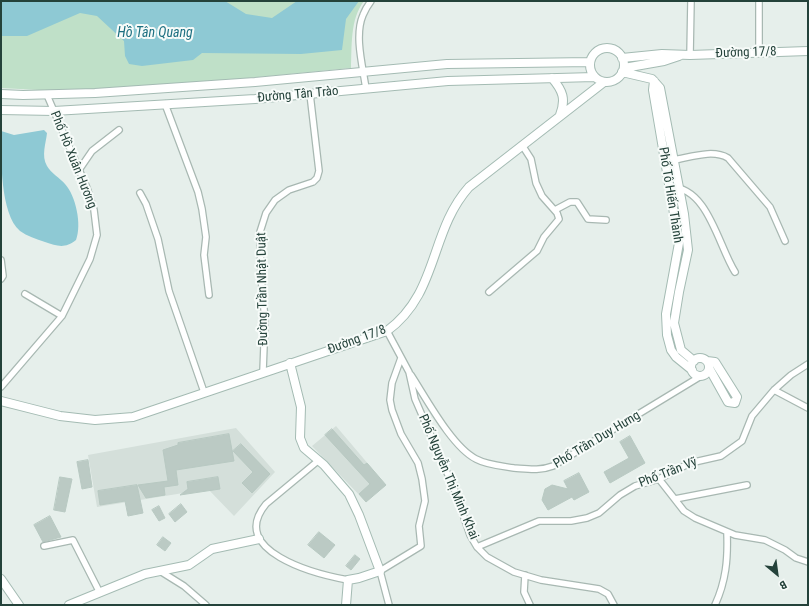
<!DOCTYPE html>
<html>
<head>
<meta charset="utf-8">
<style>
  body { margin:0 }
  #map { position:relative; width:809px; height:606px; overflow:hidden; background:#e6efeb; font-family:"Roboto Condensed",sans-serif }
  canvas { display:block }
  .frame { position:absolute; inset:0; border:2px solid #24423a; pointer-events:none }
  .north { position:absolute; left:757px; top:554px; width:40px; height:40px; -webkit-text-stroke:3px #f7fbf9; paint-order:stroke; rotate:151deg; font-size:11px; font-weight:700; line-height:16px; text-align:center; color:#24423a }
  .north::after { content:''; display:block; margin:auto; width:14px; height:18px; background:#24423a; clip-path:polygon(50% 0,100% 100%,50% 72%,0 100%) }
</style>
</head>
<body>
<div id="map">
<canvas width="809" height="606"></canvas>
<div class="frame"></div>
<div class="north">B</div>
</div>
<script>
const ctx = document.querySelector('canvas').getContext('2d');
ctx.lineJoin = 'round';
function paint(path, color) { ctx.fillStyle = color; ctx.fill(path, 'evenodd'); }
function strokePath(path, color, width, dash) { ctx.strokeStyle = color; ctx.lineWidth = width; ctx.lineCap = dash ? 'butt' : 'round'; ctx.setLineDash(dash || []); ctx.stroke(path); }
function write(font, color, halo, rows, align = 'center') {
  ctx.font = font + ' "Roboto Condensed",sans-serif'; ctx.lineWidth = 4; ctx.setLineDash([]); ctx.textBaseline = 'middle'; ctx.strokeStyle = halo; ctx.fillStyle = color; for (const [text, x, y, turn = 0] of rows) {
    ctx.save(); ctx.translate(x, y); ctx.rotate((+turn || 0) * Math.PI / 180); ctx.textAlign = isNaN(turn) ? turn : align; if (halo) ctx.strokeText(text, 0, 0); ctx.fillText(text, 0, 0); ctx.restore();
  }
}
const built = new Path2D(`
  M336,426L386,485L366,502L312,446Z
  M236,428L275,472L234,516L208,489L97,507L88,455Z`);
const green = new Path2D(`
  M1,1H364C350,19 352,46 351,68L95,93L1,88Z`);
const water = new Path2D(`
  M1,1H225L246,14L272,18L297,1H359L346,19L342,50L301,54L202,53L193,60L142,66L129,64L125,56L124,41L97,16L80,13L27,36H1Z
  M44,130L47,133C46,143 41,156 47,166C51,173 60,178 65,184C76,196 82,225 76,240C65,249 57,246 45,242C36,239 27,236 20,231C0,214 1,157 1,131L14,135Z`);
const building = new Path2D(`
  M332,429L364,465L367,463L386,485L366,502L359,494L370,484L325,435Z
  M229,434L234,461L176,470L178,485L164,487L165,495L146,498L138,485L168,481L163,450L178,445V443Z
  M630,436L645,463L610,483L604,472L629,458L620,442Z
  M241,444L270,474L252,493L242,483L253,472L233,451Z
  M88,460L92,487L82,489L77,462Z
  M579,473L589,492L574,500L572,497L548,510L542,500L545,489L552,485L568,489L564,481Z
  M60,477L72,479L65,512L54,510Z
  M218,477L220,489L180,495L188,489L187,482Z
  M137,485L143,513L128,516L125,501L100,505L98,491Z
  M181,504L187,512L175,522L169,514Z
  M159,506L165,518L159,521L152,510Z
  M50,516L61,537L43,542L34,525Z
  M319,532L335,545L324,558L308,545Z
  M163,537L171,543L165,551L157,545Z
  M355,555L360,559L351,570L346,566Z`);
const street = new Path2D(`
  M759,1V53
  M690,55L691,1
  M366,89C363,67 354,36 363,15C365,10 368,5 371,1
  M165,104L198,192L202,209L206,237L204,255L209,295
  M674,160C691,157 713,149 728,158L770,207L785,241
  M79,170L92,151L119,130
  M670,187C708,187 718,245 735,272
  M140,193L146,204L158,239L169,291L204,392
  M555,210L570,202H577L588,219L606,220
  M1,260L3,276L1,279
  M489,292L537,251L544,237L559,219L557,213L542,196L536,183L531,159L522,145
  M25,294L62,316
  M387,331L409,372L415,399L455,491L470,535L477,547L487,557L514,572L541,580L599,589L608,594L614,605
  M263,371L265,320L261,276L260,232L266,213L275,200L289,190L313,182L317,178L319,171L310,94
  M411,375C426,398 452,447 476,459C487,465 502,466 514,468C528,469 540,471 553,466L701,376
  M1,387L62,316L90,259L97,235L94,210L87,188L47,95
  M774,390L808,408
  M319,460L266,504C227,551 315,574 348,580
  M659,479L684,511L695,518L735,535L765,540L785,550L796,558L808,562
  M675,499L747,485
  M44,546L73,540L100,593
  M477,547L539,521H571L587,518L599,513L620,495L635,486L659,479L690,463L721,456L742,441L752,416L774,390L791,375L808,364
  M160,571L184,586L206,605
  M525,575L524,592L530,605
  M389,605L380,571L421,546L419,526L425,501L422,479L418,463L401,434L392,410L390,400L392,383L401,358
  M715,605C726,581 728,559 727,533`);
const secondary = new Path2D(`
  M590 65a17 17 0 1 1 34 0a17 17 0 1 1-34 0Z
  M622,58L662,54L690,55L808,51
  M624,68L664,61L679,56
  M622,72L652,79L660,88L684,214L688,250L679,292L674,323L681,350L694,361
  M552,78C563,91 566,99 560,115
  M654,81L653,90L679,243L666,314L667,335L671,350L676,357L692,370
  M1,94L23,95L95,93L255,82L447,64L590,62
  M1,110L54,111L255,99L448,81L594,77
  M691 367a9 9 0 1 1 18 0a9 9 0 1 1-18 0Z
  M707,361L715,362L737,397L735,403L728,402L709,368
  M290,363L301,407L300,438L304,448L324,465L349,494L359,515L380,571L359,578L348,580L346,605
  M1,401L60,416L95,420L133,417L387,331C439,293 429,232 469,187L604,82
  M1,579L19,605
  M69,605L145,574L189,565L212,549L259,539`);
const streetNames = [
  ["Đường 17/8",746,53,-2],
  ["Đường Tân Trào",298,95,-5],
  ["Phố Hồ Xuân Hương",73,160,68],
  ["Phố Tô Hiến Thành",670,195,81],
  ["Đường Trần Nhật Duật",263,289,-91],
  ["Đường 17/8",357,340,-20],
  ["Phố Trần Duy Hưng",597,440,-31],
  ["Phố Trần Vỹ",668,473,-21],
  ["Phố Nguyễn Thị Minh Khai",448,477,67]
];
const waterNames = [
  ["Hồ Tân Quang",155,33]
];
paint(built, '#d4dfda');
paint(green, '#bfe0c8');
paint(water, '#8ec9d4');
paint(building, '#bbcac4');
strokePath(building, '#b8c9c2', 1);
strokePath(street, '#a8b8b2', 8);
strokePath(secondary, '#a4bbb3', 10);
strokePath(street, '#fff', 5.5);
strokePath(secondary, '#fff', 8);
write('13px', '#24423a', '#f7fbf9', streetNames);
write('italic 14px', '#1c6f80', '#f7fbf9', waterNames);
</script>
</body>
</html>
